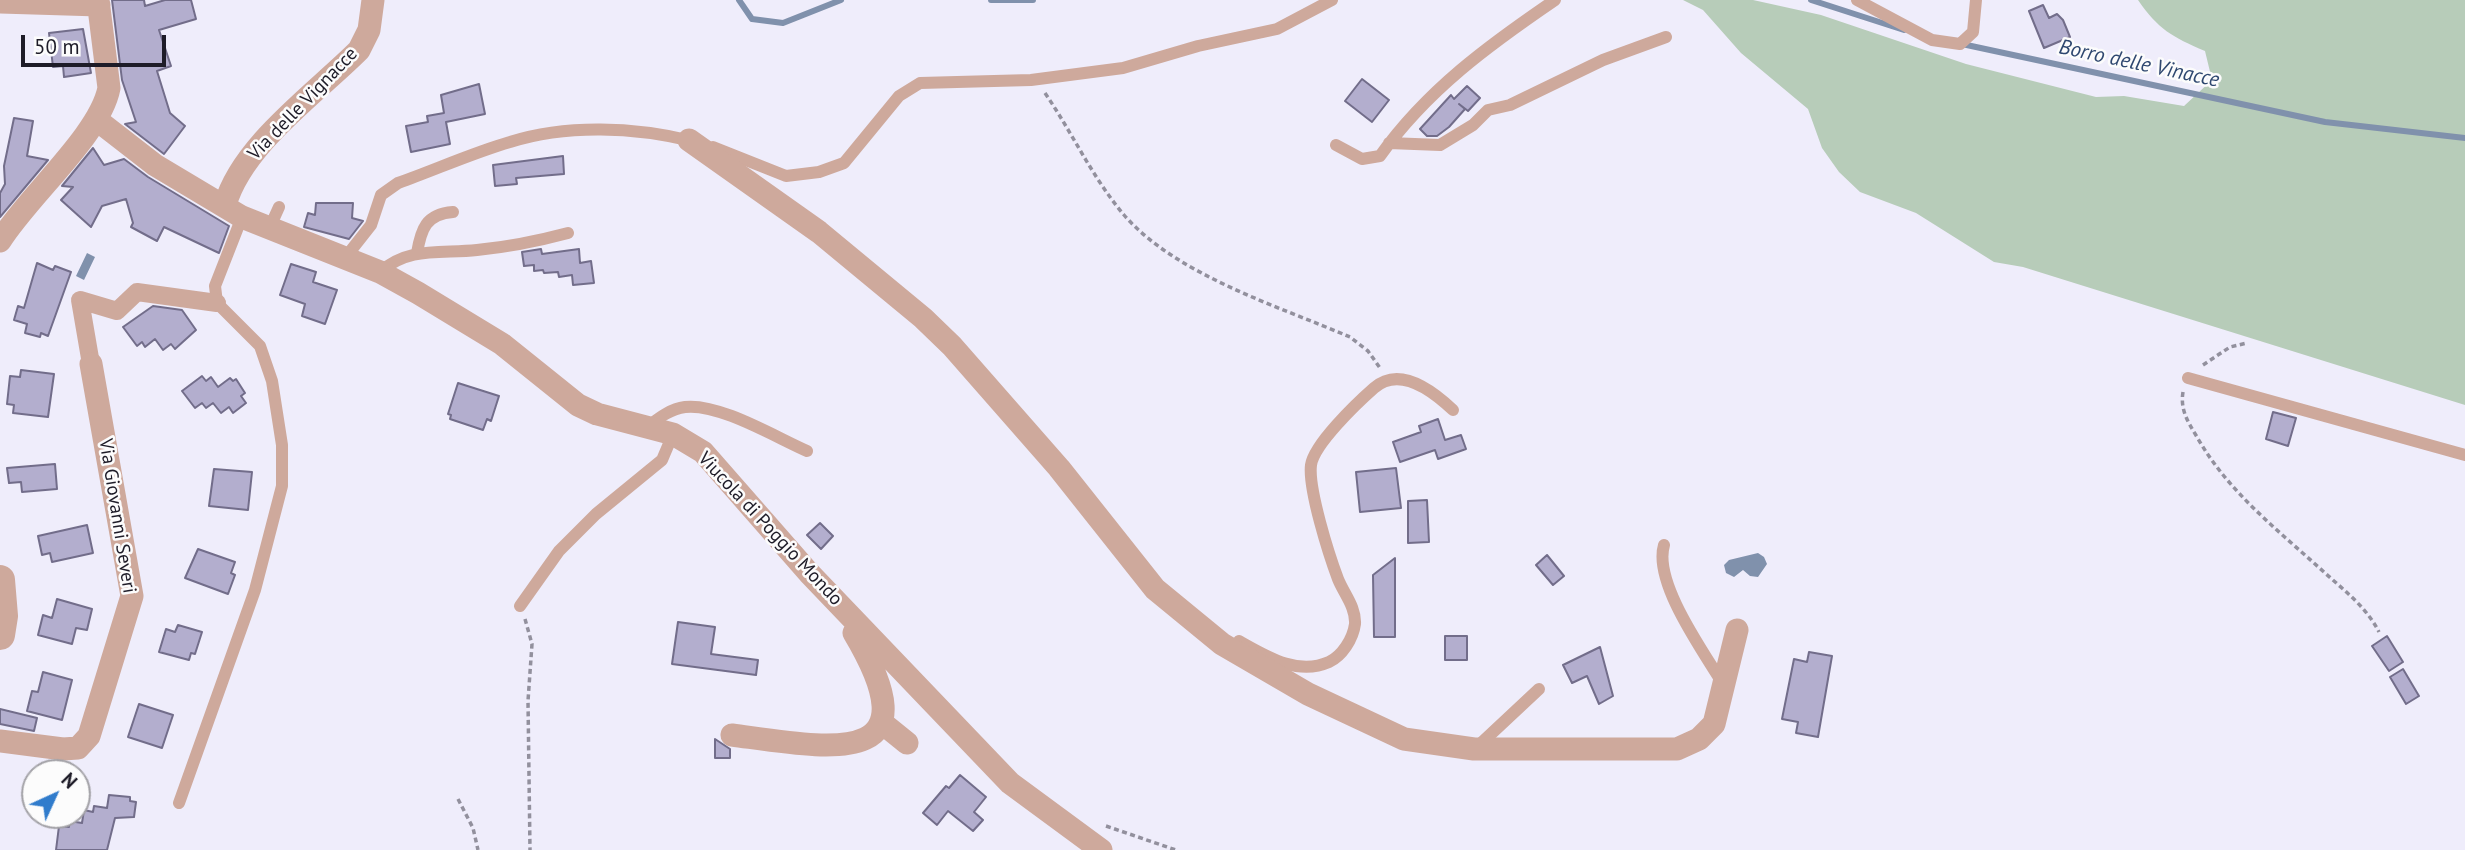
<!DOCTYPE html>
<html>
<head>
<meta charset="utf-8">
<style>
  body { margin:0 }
  #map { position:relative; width:2465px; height:850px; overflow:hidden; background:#efedfb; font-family:"PT Sans",sans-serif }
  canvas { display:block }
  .north { position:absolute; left:21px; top:759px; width:70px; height:70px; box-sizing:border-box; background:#fcfcfc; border:2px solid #a3a2a7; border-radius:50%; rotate:45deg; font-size:19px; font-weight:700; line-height:28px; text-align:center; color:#1e1c28 }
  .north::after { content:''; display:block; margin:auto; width:24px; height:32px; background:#307ccc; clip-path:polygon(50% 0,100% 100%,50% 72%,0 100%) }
  .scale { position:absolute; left:21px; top:35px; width:145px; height:32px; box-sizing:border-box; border:4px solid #1e1c28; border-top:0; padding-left:9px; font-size:21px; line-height:24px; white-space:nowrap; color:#1e1c28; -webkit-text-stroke:5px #fcfcfc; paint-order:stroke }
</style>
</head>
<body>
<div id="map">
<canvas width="2465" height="850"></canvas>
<div class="north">N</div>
<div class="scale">50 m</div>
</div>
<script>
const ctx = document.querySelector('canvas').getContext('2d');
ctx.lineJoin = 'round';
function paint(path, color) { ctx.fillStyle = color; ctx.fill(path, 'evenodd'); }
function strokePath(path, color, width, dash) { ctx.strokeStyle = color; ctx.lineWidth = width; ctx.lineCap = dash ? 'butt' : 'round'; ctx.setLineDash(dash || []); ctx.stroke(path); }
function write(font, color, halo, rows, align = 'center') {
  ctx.font = font + ' "PT Sans",sans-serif'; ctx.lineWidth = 5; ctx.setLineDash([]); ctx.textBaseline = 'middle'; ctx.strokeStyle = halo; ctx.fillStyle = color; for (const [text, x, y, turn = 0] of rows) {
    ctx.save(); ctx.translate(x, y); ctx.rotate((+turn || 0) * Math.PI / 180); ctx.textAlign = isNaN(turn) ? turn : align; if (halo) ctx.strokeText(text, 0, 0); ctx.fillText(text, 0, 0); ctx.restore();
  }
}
const green = new Path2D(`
  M1683,0H1753L1821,15L1966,64L2096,97L2124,96L2184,106L2212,80L2205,51C2172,37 2158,29 2138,0H2465V405L2023,267L1994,262L1916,213L1860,192L1839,172L1822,148L1808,109L1741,53L1703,10Z`);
const water = new Path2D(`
  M87,253L95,257L84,280L76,276Z
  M1758,553L1764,557L1767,564L1758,577L1750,576L1743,570L1734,577L1726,573L1724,565L1729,560Z`);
const stream = new Path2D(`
  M739,0L752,19L783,23L841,0
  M991,0H1033
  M1811,0L1904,30
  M1962,44L2325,122L2465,138`);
const building = new Path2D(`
  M112,0H144L145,6L165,0H191L196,19L159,30L171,66L157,71L170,113L185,126L164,154L125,124L136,122L122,80Z
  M2043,5L2049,18L2057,14L2063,20L2070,37L2044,48L2029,11Z
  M83,29L91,73L64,77L63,66L53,67L49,33Z
  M1362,79L1389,100L1372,122L1345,101Z
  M479,84L485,114L446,122L450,144L411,152L406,126L428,122L427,116L444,113L441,95Z
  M1467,86L1480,98L1468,111L1459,104L1465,109L1449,127L1437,136H1427L1420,129L1451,95L1454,99Z
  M14,118L33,121L27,156L48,160L0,217V193L5,184L4,166Z
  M93,148L104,165L124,159L148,177L229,226L219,253L164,227L157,241L131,227L133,223L126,199L102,206L91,227L61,200L73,187L62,186Z
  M563,156L564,174L516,178L517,184L495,186L493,165Z
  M316,203H353L352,218L363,221L349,239L304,227L308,213L315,215Z
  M541,249L542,254L579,249L580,263L591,261L594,283L573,285L572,275L559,277L558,272L544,273L543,270L534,271V265L524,266L522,252Z
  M37,263L53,270L55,266L71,272L48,336L41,333L40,337L25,333L27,324L14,320L18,306L24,308Z
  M291,264L316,272L313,282L337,290L325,324L302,316L305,304L280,295Z
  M153,306L182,310L196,330L175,349L171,344L163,350L155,339L145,347L142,342L137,346L123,327Z
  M21,370L54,374L48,417L13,413L14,405L7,404L10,376L20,377Z
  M202,376L206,381L211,377L218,387L230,378L233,381L236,379L245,393L241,396L246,403L233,413L229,407L221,413L213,403L206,408L202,403L195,408L182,391Z
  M458,383L499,396L491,421L487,419L483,430L450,419L451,415L448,414Z
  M2273,412L2296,418L2288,446L2266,439Z
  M1438,419L1445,440L1461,435L1466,449L1438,459L1435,450L1400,462L1393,442L1421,432L1419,426Z
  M55,464L57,489L22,492L21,482L9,483L7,468Z
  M1396,468L1401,508L1360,512L1356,472Z
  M214,469L252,472L248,510L209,506Z
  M1427,500L1429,542L1408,543V501Z
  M820,523L833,536L821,549L807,535Z
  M87,525L93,553L52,562L50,553L42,555L38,536Z
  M198,549L235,562L231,573L235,575L228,594L185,578Z
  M1547,555L1564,576L1553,585L1536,565Z
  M1395,558V637H1374L1373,575Z
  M57,599L92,609L87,630L76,628L72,644L38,635L43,615L52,618Z
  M678,622L715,627L711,654L758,660L756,675L672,664Z
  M178,625L202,632L195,654L191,653L189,660L159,652L166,629L175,632Z
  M1445,636H1467V660H1445Z
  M2387,636L2403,662L2389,671L2372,646Z
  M1600,647L1613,696L1599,704L1587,676L1572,683L1563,665Z
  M1809,652L1832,656L1818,737L1796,733L1798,722L1782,719L1794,659L1807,662Z
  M2403,669L2419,696L2406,704L2390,677Z
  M43,672L72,680L62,720L27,711L32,691L38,692Z
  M139,704L173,715L162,748L128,737Z
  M0,709L37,718L34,731L0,724Z
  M715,739L730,749V758H715Z
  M960,775L986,797L974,812L983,820L973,831L948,811L937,825L923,813L946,786L949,788Z
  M109,795L130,797V801L136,802L134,817L115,818L107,850H56L59,826L69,827V821L82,823L84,810L93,812L94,806L107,808Z`);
const path = new Path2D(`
  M1045,93C1073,134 1092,177 1124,215C1176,275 1278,306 1350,337L1368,351L1380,368
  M2203,365L2230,347L2247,343
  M2183,392C2180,410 2188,422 2197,437C2228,492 2279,531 2325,573C2345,591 2367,608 2379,632
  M525,619L532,644L528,701L530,850
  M458,799L473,828L478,850
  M1106,826L1176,850`);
const service = new Path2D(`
  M1857,0L1932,40L1960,44L1973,32L1976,0
  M1389,143L1440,145L1473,125L1488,110L1510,105L1603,60L1666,37
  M1336,145L1362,159L1380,156C1427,90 1489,45 1555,0
  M713,147L786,176L819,172L844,163L899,96L920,83L1031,80L1123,68L1198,46L1277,29L1332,0
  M270,227L279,207
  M417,253C421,229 426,214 453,212
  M345,258L371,225L381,195L398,183C435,170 472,153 510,142C567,124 634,127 692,141
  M380,272C409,246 442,254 477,250C508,247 538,241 568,233
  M2188,378L2465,455
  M647,427C659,418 670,409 685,407C719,403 775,437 807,451
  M1664,545C1653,582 1703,651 1723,684
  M520,606L559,551L596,514L662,460L673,434
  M1239,641C1266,656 1297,676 1329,662C1342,656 1353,639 1355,624C1356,607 1344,594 1338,579C1329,555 1308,489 1311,465C1314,444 1357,403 1374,388C1400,365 1434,392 1453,410
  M1477,747L1539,689
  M179,803L255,590L282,486V445L272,381L260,346L217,303L215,286L242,217`);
const pedestrian = new Path2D(`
  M91,364L80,300L117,311L137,292L217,303`);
const minor = new Path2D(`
  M0,2L99,5
  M97,120L155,165L242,217L380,272L418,293L502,344L578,405L597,414L673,434L703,452L809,573L1010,783L1101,850
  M689,140L819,232L923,318L952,346L1059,468L1155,589L1222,644L1308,694L1404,739L1474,749H1677L1699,739L1714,724L1737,630
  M225,205C242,145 315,94 359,50L369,30L373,0
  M0,241C28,196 100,135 109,88L98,0
  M881,722L907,743
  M732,735C829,748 936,771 854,633
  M0,741L63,749L78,748L89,736L132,596L91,364`);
const tertiary = new Path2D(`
  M0,580L3,616L0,635`);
const streetNames = [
  ["Via delle Vignacce",303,104,-46],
  ["Via Giovanni Severi",117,516,81],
  ["Viucola di Poggio Mondo",770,529,47]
];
const waterNames = [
  ["Borro delle Vinacce",2139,64,12]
];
paint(green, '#b7ccb9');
paint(water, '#8091ac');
strokePath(stream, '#8091ac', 6);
paint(building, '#b3aece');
strokePath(building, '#726d8a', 2);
strokePath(path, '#92909d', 3.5, [5, 3.5]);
strokePath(service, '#cea99c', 12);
strokePath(pedestrian, '#cea99c', 18);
strokePath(minor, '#cea99c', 23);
strokePath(tertiary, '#cea99c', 30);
write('19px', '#1e1c28', '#fcfcfc', streetNames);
write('italic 21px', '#2f4870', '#fcfcfc', waterNames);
</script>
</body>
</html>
